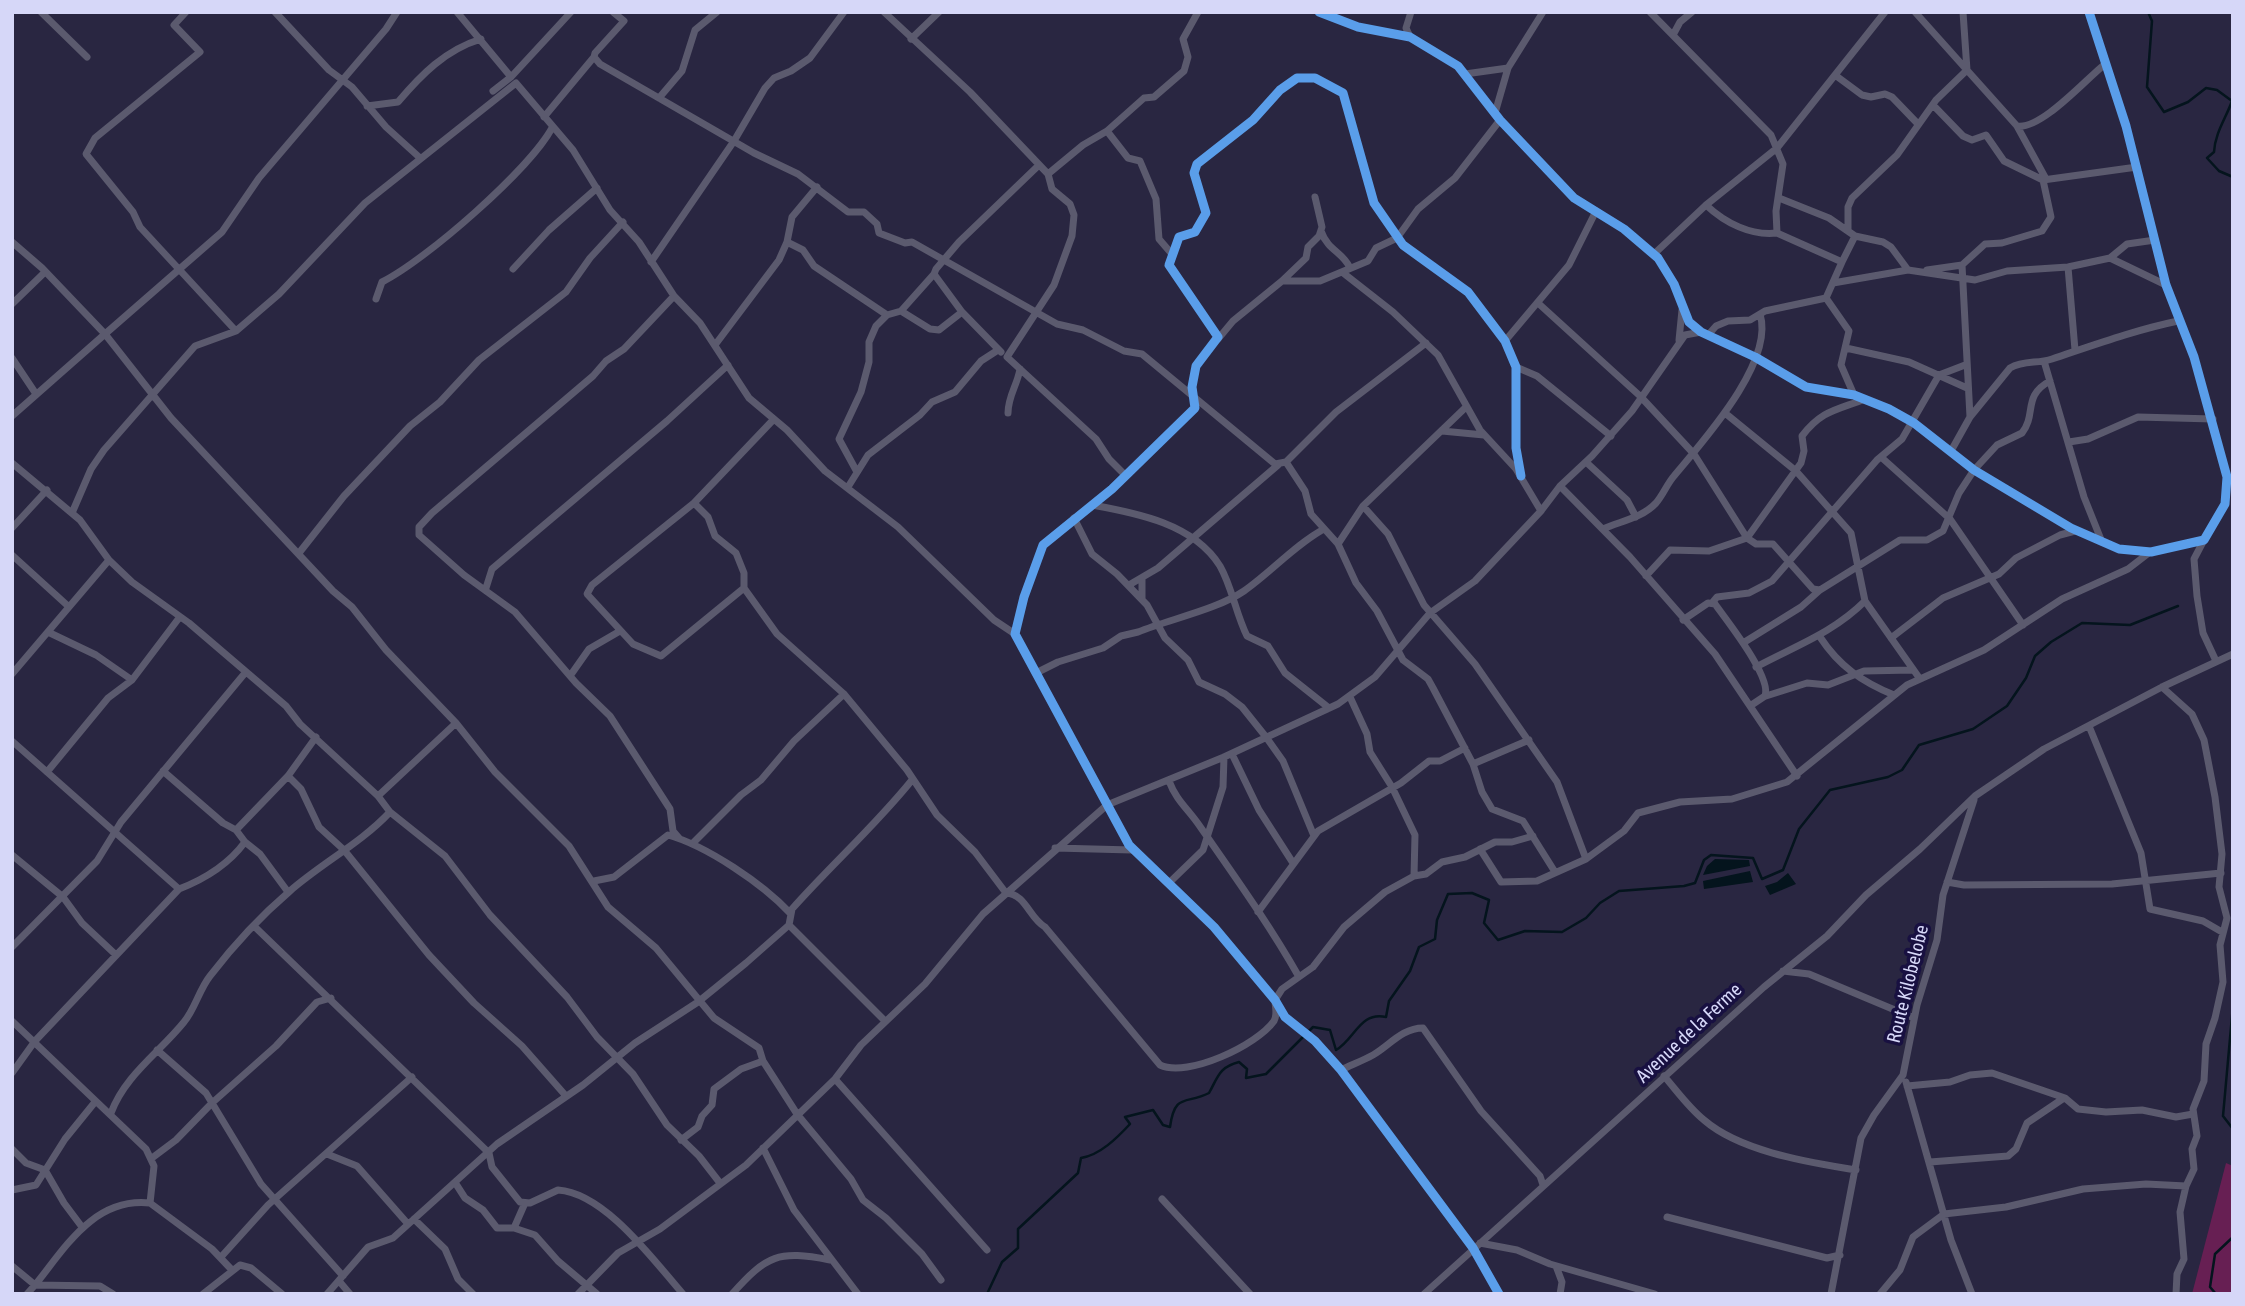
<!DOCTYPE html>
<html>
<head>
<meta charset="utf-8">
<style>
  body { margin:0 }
  #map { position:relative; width:2245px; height:1306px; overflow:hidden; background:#292641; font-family:"Asap Condensed",sans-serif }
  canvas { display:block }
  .frame { position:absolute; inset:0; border:14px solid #d6d7f8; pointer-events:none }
</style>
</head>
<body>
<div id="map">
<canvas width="2245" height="1306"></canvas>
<div class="frame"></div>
</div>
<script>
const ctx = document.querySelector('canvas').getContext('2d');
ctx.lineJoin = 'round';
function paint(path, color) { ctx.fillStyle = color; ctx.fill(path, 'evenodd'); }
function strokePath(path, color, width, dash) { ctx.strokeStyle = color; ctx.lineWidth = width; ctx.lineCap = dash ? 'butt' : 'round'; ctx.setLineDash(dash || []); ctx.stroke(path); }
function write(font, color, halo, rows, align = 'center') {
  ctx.font = font + ' "Asap Condensed",sans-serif'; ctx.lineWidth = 7; ctx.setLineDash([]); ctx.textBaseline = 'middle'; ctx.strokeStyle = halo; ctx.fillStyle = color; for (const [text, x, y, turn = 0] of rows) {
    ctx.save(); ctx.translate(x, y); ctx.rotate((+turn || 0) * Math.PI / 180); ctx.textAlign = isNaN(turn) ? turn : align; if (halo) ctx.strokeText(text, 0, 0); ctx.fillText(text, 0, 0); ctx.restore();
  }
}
const green = new Path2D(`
  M2226,1163L2233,1166V1294H2192Z`);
const water = new Path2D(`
  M1715,859L1749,860L1750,866L1703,875L1707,866Z
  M1750,871L1753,882L1704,889L1703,881Z
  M1788,873L1796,884L1770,895L1765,886L1777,882Z`);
const stream = new Path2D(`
  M2148,12L2152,21L2147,87L2164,112L2188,102L2206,88L2217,90L2232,101C2226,118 2215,133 2214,152L2207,158L2219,171L2233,177
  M2233,1005L2223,1116L2233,1129
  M961,1294H972
  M987,1294L1002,1262L1018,1248V1229L1078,1173L1081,1158C1100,1155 1117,1138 1130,1124L1125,1117L1153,1110L1163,1125L1170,1127C1175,1092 1186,1105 1209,1093C1218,1077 1219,1067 1239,1062L1247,1069L1246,1078L1266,1074L1313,1027L1330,1030L1336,1050C1355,1039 1360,1011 1386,1017L1389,1001L1410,971L1419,947L1435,939L1437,920L1448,894L1472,893L1489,900L1484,923L1498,940L1525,931L1562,932L1586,918L1600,903L1619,891L1684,886L1695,883L1704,860L1711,855L1753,858L1762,879L1783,870L1799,829L1830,790L1888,777L1902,770L1919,745L1973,729L2007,706L2026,678L2035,656L2051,642L2082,623L2130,625L2178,606
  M2216,1294L2210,1287L2215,1254L2233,1237`);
const minor = new Path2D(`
  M41,12L87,57
  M186,12L174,25L200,52L95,138L86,154L133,212L140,227L236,331
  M275,12L329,70L352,87L386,127L419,157
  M457,12L511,77L493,91
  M613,12L624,21L595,53L594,57L600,64L754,153L798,174L848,212H864L877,224L879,233L905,243L912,242L1057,324L1083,330L1124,351L1142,354L1275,464L1286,462L1305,491L1311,514L1338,544L1356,583L1377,611L1403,660L1428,679L1433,688L1473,764L1482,792L1492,809L1523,821L1555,872
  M884,12L970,92L1048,174
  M1319,12L1358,27L1410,37L1458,66L1500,120L1574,198L1624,229L1658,258L1674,284L1689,322L1701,332L1755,357L1806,387L1854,395L1889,409L1914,423L1974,470L2071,528L2119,549L2151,552L2204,540L2225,504L2227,477L2194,357L2166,285L2126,126L2089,12
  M1650,12L1771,135L1783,164L1776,211L1777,233L1842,262L1826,298L1849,331L1841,365L1854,395
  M1915,12L2017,126C2041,130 2085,80 2104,65
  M1673,35L1680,22L1692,12
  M1410,37L1406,28L1411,12
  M911,39L939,12
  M1465,74L1508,68
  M1835,75L1862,95L1871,97L1885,94L1892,97L1918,124
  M511,77L571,12
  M659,98L682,71L695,30L717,12
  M1933,105L1963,136L1972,140L1986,135L2004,161L2043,180
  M367,106L398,102C421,75 445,50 481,39
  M1495,113L1508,68L1543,12
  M544,117L594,57
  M2017,126L2046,179
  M1107,131L1128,158L1140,161L1156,199L1159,239L1171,253
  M1779,198L1829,218L1855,236L1883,242L1891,247L1908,270
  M1706,205C1725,223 1751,236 1777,233
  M1848,230V207L1852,198L1897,155L1936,100L1967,70L1963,12
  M1321,231C1328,251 1343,252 1350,268
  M12,242L42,268L105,334L222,232L259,178L386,29L397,12
  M787,242L803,250L814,266L887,315
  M1654,254L1706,205L1777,148L1885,12
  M2110,258L2127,244L2155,240
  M651,262L734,141L765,88L774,78L791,71L810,58L844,12
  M1842,262L1855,236
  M2068,267L2075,350
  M513,269L549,230L597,188
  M1927,270L1962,265L1985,244L2002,243L2042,231L2051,217L2043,180L2137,167
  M1342,272L1393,312L1438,355L1480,430L1516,469L1541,511
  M1282,281L1306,258L1308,247L1319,236L1322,227L1315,197
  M1833,283L1908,270L1975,280L2007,271L2068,267L2110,258L2166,285
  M674,296L624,349L606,361L593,376L432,513L419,527V535L464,575L515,612L576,683L610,716L670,809L673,831L679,838
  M376,299L382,282C426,260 529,170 552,128
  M1538,303L1640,396L1694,454L1747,538L1756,544H1773L1813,589L1820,590L1900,540H1927L1943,531L1959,493L1974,470L1997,445L2022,433C2037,414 2022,396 2050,381
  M12,304L45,272
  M901,311L930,329L939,330L962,312L1001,352
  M962,312L934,274L936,269L959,242L1039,165
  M1709,334L1716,326L1728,321L1750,320L1765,311L1826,298
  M1218,339L1233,321L1282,281H1320L1368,261L1376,248L1397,238L1418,209L1455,178L1500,120
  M1679,340L1682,310
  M1505,341L1569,265L1596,211
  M715,345L779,260L787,242L792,217L817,187
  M1846,348L1909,362L1967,388
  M12,358L36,394
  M2044,361L2084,497L2102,542
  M1516,367L1537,376L1611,436
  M1008,413C1008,396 1017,386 1020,369
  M1725,413L1796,471L1851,533L1865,601L1920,679
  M12,416L105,334L171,418L333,591L352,607L386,650L456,723L495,772L569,846L608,907L656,948L714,1018L759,1048L763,1061L797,1114L851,1179L863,1200L886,1218L922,1254L941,1280
  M1970,417L2010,368C2024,360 2037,364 2052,359C2094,345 2135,330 2178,321
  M774,419L694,503L708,517L715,536L736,553L744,573V588L777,634L844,694L907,770L937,815L975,852L1006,893C1026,894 1029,918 1045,927L1160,1065C1188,1078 1257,1045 1274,1021C1278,1014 1275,1008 1275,1000L1282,989L1313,967L1344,927L1385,892L1414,876L1415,835L1392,787L1370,752L1367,734L1350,697
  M1442,431L1484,435
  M2069,442L2088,439L2138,417L2213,419
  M1951,451L1970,417L1962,265
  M1881,457L1950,519L2023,625
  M1286,462L1336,412L1426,343
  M1586,462L1627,500L1636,517
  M12,463L80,520L109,560L132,582L189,623L286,706L300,724L378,796L390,812L445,856L490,915L567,997L597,1037L633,1074L667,1125L699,1156L720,1183
  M857,472L839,439L861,392L869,362V342L876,326L887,315L901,311L934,274
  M1125,475L1109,459L1096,439L1007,357L1054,285L1072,236L1074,215L1070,204L1052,189L1048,174L1083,145L1107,131L1144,98L1154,97L1184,71L1188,57L1183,39L1198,12
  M1560,486L1630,557L1715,654L1797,776
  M848,487L868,455L920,415L932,402L955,392L981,361L998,350
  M694,503L592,585L587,594L633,644L661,656L744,588
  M1092,505C1137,513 1194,524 1220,566C1232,587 1236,614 1247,636L1268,646L1285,673L1329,708
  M1363,506L1388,534L1424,605L1475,664L1557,782L1586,859
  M72,513L91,469L104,450L195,346L236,331L279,294L365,203L516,83L573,150L610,210L639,242L674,296L700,323L749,398L787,430L825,471L898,527L994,620L1015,634
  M1074,518L1092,554L1117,574L1147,605L1165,638L1188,660L1199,682L1225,694L1242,707L1266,737L1283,761L1314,836
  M12,528L47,490
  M1603,529C1621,521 1642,518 1656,503C1663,495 1667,484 1674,476C1703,441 1775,362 1760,314
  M2204,540L2194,559L2197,596L2203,633L2216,661
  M1338,544L1363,506L1466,407
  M299,553L344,496L410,426L440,402L479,360L566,292L590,258L623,222
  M12,555L68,606
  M1646,576L1670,550L1709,551L1747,538L1801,463L1804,451L1802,436C1822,410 1837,410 1865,399
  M1129,585L1158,568L1278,465
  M486,588L492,569L667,421L728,365
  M1142,599V580
  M1712,603L1717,597L1749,593L1772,581L1877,460L1902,439L1939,375L1965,365
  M1683,620L1708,603L1715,604C1727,621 1772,677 1765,696L1750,706
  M50,633L96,655L132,680
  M1820,637C1839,666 1862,682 1894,695
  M1891,638L1943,598L1999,574L2016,558L2060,535L2075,531
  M1743,643L1801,607L1820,590
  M1756,667C1795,646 1833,633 1865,601
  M1036,673L1058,662L1103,648L1121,636L1138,632C1170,619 1216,610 1244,591C1270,573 1296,544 1324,529
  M12,674L109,560
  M570,676L589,649L620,631
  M2162,687L2192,714L2204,740L2215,797L2222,854L2219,887L2227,918L2220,945L2223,982L2215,1018L2206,1044L2204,1081L2193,1109L2197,1136L2192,1149L2194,1169L2186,1186L2180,1212L2184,1259L2177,1274L2176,1294
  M1766,696L1807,683L1828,685L1864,671L1912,670
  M2089,726L2141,853L2150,909L2203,921L2222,932
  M12,741L179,889L35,1041L12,1073
  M1232,754L1259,810L1293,863
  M1473,764L1529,740
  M163,771L223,823L236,830
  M47,772L108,698L132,680L179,618
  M288,776L301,789L319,827L344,850L429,955L474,1003L522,1046L566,1096
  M1169,781C1176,800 1188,809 1199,825C1233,874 1269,924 1299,977
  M378,796L456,723
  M245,842L260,854L288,892
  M693,843L741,795L761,780L794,741L844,694
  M1055,848L1132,850
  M1480,849L1501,882L1537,881L1586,859L1624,831L1638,813L1680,802L1732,799L1787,782L1907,685L1984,650L2062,599L2128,569L2150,552
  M12,855L63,897L82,923L116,955
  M1414,876L1426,874L1442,862L1465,857L1495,842H1512L1533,836
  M594,881L614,877L668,835C707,846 763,884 790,913
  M1170,882L1203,850L1223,787L1224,757
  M1947,882L1964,885L2112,884L2221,873
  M179,889C205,879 228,865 245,842L236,830L288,776L316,737
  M1258,912L1318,831L1401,783L1429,761H1440L1465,748
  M789,925L885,1021
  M255,927L489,1153L492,1167L520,1202L530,1203L558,1190C605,1193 654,1261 683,1294
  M12,947L97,861L121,822L245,673
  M1783,971L1809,974L1914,1018
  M12,1021L146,1149L154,1166L150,1203L212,1249L231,1269
  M157,1050L206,1093L261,1184L343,1276
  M1341,1070C1351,1065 1362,1061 1373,1055C1389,1046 1402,1028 1423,1028L1481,1111L1540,1176L1543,1185
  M1664,1076C1677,1091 1689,1108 1704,1120C1741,1152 1809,1162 1856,1170
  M835,1079L987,1250
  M1906,1082L1951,1240L1972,1294
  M1907,1086L1950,1082L1970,1075L1992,1073L2065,1098L2078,1109L2106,1112L2142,1110L2176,1117L2193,1114
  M111,1113C125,1075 160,1052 184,1022C195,1009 199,990 210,976C233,946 262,915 290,891C322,863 361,843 390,812
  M681,1140L698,1127L702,1116L712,1105L714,1089L741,1069L763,1061
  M763,1148L794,1210L858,1294
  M12,1149L26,1163L45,1170L64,1203L82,1227
  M327,1154L357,1166L408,1224
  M152,1158L176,1140L212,1103L276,1046L317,1002L331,998
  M1930,1162L2008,1156L2016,1149L2027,1123L2064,1098
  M456,1184L465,1198L483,1210L497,1228H514L535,1235L558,1261L597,1294
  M12,1190L36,1185L65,1139L95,1102
  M1162,1199L1250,1294
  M1667,1217L1827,1258L1840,1255
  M414,1219L445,1249L458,1279L473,1294
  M514,1228L525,1203
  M1480,1243L1517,1250L1550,1264L1655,1294
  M221,1257L268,1205L412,1077
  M12,1266L35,1285C65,1248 94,1197 150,1203
  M1556,1266L1562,1282L1560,1294
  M339,1281L350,1294
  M27,1294L35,1285L100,1286L113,1294
  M203,1294L240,1265L251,1268L282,1294
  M327,1294L368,1247L393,1238L497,1144L583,1085L635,1043L698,1002L746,963L789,925L792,909C831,865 875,826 912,780
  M578,1294L618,1253L660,1229L746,1165L835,1079L861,1045L925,984L983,914L1107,805L1224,757L1338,704L1375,677L1430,613L1475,581L1541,511L1560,486L1592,456L1632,411L1685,335L1701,332
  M732,1294C767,1255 778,1250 830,1260
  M1424,1294L1764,987L1827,936L1866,895L1920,849L1975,796L2044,749L2162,687L2233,654
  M1499,1294L1473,1248L1341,1070L1315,1041L1285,1017L1275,1000L1214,927L1129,845L1015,634L1024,597L1043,545L1112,489L1195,408L1192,387L1196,366L1218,337L1169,265L1179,237L1195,232L1206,213L1194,173L1197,164L1253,120L1280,90L1297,78H1315L1343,93L1374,203L1403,245L1468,292L1505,341L1516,367V448L1521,476
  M1831,1294L1861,1138L1874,1115L1903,1075L1917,1005L1937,940L1943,895L1974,800
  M1880,1294L1900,1270L1913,1237L1944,1214L2006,1207L2083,1189L2146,1184L2186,1186`);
const cycleway = new Path2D(`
  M1319,12L1358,27L1410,37L1458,66L1500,120L1574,198L1624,229L1658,258L1674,284L1689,322L1701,332L1755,357L1806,387L1854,395L1889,409L1914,423L1974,470L2071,528L2119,549L2151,552L2204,540L2225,504L2227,477L2194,357L2166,285L2126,126L2089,12
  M1499,1294L1473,1248L1341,1070L1315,1041L1285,1017L1275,1000L1214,927L1129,845L1015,634L1024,597L1043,545L1112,489L1195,408L1192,387L1196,366L1218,337L1169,265L1179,237L1195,232L1206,213L1194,173L1197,164L1253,120L1280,90L1297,78H1315L1343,93L1374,203L1403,245L1468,292L1505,341L1516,367V448L1521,476`);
const streetNames = [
  ["Route Kilobelobe",1908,984,-76],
  ["Avenue de la Ferme",1689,1033,-43]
];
paint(green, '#671f53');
paint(water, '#04141d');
strokePath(stream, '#04141d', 2.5);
strokePath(minor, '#5b5a6e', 7);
strokePath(cycleway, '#5a9eea', 9);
write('19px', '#d6d7f8', '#181041', streetNames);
</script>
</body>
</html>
